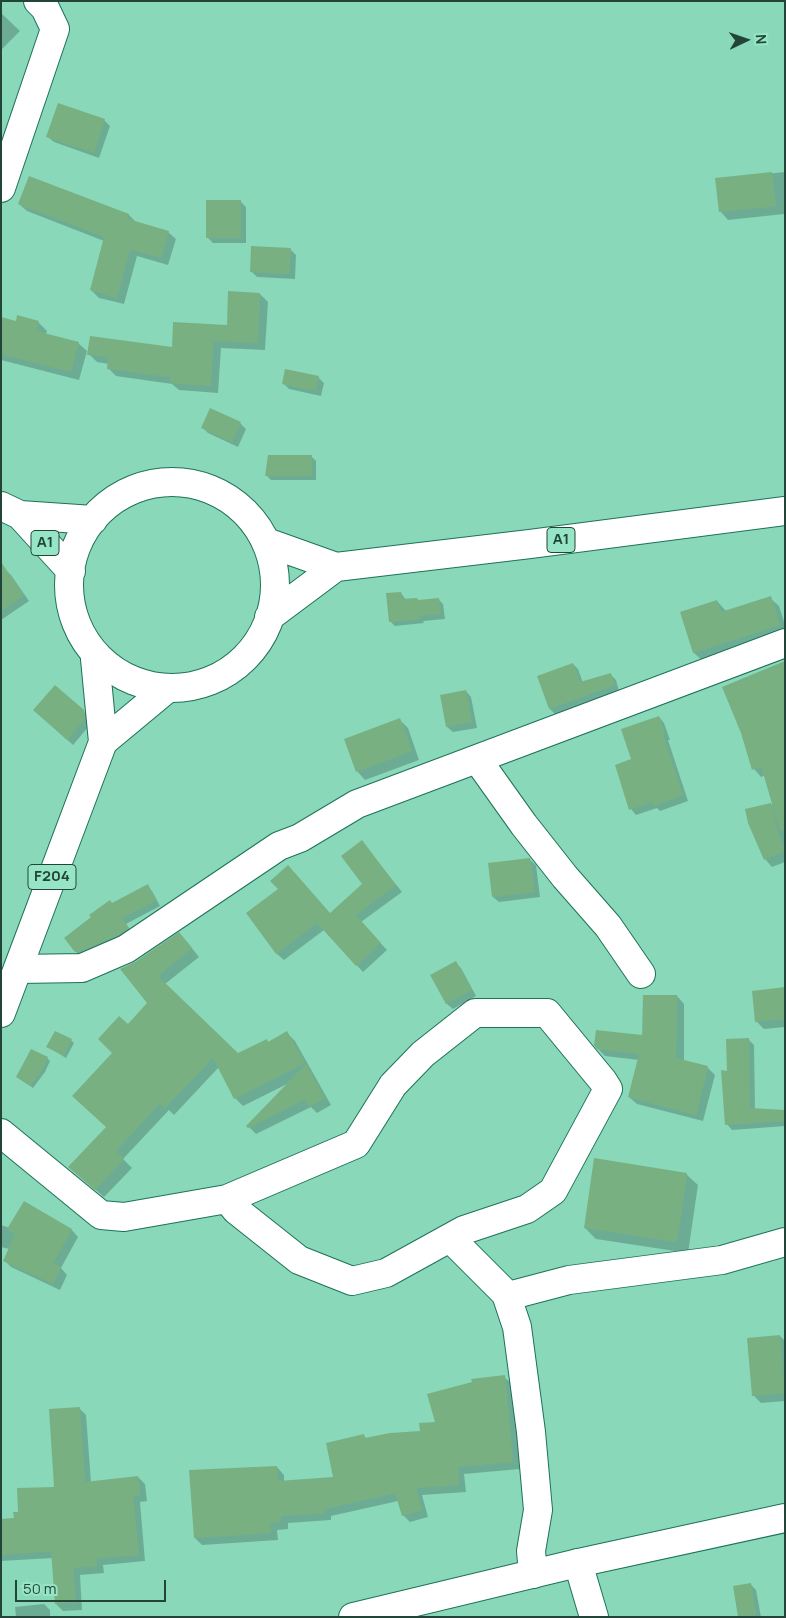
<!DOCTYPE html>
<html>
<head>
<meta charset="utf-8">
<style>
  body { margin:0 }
  #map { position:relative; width:786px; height:1618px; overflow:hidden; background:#89d8ba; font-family:Manrope,sans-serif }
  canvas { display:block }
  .frame { position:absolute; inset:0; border:2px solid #234438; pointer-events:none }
  .north { position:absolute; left:721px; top:15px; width:50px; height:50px; -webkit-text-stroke:4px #96e5c7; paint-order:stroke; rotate:87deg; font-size:14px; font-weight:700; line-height:20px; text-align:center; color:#234438 }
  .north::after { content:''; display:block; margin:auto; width:18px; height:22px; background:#234438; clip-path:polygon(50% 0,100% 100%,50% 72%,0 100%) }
  .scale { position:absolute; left:15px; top:1580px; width:151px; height:22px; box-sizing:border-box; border:2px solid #234438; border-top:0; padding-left:6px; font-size:15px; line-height:18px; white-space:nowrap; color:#234438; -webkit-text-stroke:4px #96e5c7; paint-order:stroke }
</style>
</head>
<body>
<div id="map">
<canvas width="786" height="1618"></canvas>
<div class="frame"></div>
<div class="north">N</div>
<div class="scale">50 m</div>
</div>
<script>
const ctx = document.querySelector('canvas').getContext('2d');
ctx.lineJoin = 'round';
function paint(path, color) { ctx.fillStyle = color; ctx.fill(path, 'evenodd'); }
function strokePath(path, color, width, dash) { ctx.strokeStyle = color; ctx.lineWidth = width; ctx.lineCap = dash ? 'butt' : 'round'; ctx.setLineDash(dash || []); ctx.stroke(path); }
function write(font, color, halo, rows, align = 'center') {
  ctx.font = font + ' Manrope,sans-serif'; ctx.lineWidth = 4; ctx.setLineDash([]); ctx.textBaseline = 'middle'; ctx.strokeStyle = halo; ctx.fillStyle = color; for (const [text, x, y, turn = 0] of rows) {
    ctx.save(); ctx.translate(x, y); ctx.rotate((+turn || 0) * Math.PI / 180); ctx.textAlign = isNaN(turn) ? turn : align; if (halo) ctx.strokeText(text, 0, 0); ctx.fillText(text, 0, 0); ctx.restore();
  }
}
const shadow = new Path2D(`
  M1,13L20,31L1,50Z
  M104,120L110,126L99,158L54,142L48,137Z
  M785,172L784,214L728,220L720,211L716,179Z
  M240,201L246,207V243H213L207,237Z
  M19,204L129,215L136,222L168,232L176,239L168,265L137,256L124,304L99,298L91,290L104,241L27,211Z
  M291,250L296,255L295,279L257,277L251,271Z
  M260,294L268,302L265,350L221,348L218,393L179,390L172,384L116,376L108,368L109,364L97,362L89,354L173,349L228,327Z
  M1,319L17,323L38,322L47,331L46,334L78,343L87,351L79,380L1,360Z
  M318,377L324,383L321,396L289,389L283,383Z
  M240,423L246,429L238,447L208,433L202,427Z
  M312,457L316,461V480H271L267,476Z
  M1,569L5,570L11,575L29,601L1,620Z
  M401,593L406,600L417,599L419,601L438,599L443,604L445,619L423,621L424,623L395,626L390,621Z
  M770,598L779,606L785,625V635L703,661L694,653L681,612L717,601L726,611Z
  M785,662V862L772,867L765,859L746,810L774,804L765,775L761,777L754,769Z
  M573,664L578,669L583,683L610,674L616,680L619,691L555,714L550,709Z
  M466,691L471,697L477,728L453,732L447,727Z
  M83,711L89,717L90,725L73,745L40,715Z
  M659,717L664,723L670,740H668L688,801L660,811L657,808L636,815L631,809L633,760Z
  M399,719L408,728L419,760L365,780L357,771Z
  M362,842L402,892L361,922L387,950L363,972L324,930L284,960L277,954L248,914H331L363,884Z
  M530,860L536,865L540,897L499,902L493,897Z
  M147,886L152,891L160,906L126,924L133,934L81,957L76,952L112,904Z
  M187,942L199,957L165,984L238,1055L267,1040L269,1043L287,1033L295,1041L331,1105L317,1113L311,1107L256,1134L248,1126L289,1083L243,1106L235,1098L219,1067L174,1115L169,1110L123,1159L132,1168L104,1197L69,1167L108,1128L114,1053L128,1026L149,1003L122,969Z
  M456,963L461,968L476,996L453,1009L447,1004L432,976Z
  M785,989V1027L764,1029L756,1021Z
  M677,996L684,1004V1061L707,1067L715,1075L703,1121L637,1104L629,1097L639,1060L605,1056L597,1048L644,1037Z
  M748,1039L754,1045L755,1109L785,1112V1126L732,1130L727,1124L728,1073Z
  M71,1040L74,1043L66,1058L48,1047Z
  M47,1058L50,1061L45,1072L33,1088L21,1079Z
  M686,1174L698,1185L688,1253L596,1239L585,1228Z
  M24,1203L72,1230L78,1237L61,1268L67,1275L60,1290L11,1267L4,1260L9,1249L1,1247V1225L10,1228Z
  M780,1336L785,1341V1401L761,1403L753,1395Z
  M504,1377L512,1384L520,1469L464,1474L466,1492L422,1495L428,1517L410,1522L403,1515L398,1501L331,1516V1520L288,1523V1529L277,1530L278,1540L202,1545L195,1538L277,1467L284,1475V1482L335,1479L364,1436L367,1439L421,1432Z
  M79,1408L86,1415L91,1482L138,1477L145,1484L147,1501L140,1502L145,1561L103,1565L104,1573L80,1575L82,1610L63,1611L56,1604L53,1558L1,1561V1520H15L19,1513L55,1488Z
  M751,1585L756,1590L761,1617H739Z
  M44,1604L50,1610V1617H16L15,1607Z`);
const building = new Path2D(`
  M58,103L105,119L94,153L46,137Z
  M772,172L776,206L719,212L715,178Z
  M29,176L129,214L128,219L169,231L161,258L130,249L117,298L90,290L104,237L18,204Z
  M206,200H241V238H206Z
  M251,246L291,248L289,274L250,272Z
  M228,291L260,293L258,343L213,341L211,386L170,383V377L107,369L108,357L87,355L90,336L172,347L173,322L227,325Z
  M17,315L39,321L36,331L79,342L71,372L1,354V317L16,321Z
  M285,369L319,376L316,391L282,384Z
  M210,408L241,422L232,442L201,428Z
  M268,455H312V476H265Z
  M1,562L24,595L1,611Z
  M401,592L402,599L417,598L418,600L439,598L441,614L419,616L420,619L389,622L386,593Z
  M771,596L780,625L693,653L680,612L717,600L721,612Z
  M785,661V830L780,831L761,766L752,770L741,733L722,687Z
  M573,663L580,682L611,673L615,685L549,709L537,676Z
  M55,685L84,710L85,719L67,740L33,710Z
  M466,690L472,722L446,727L440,695Z
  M659,716L665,734L663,735L683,795L654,806L652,802L629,810L615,765L631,759L621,729Z
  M400,718L412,751L356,772L344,739Z
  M771,803L778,832L785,851L764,860L748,823L745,809Z
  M362,840L396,885L356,915L381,943L356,966L317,923L276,954L246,913L278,889L270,881L288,865L330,913L362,884L341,856Z
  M530,858L535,892L492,897L488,863Z
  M148,884L156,901L122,918L129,928L118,935L79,952H75L64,938L91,917L89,915L110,900L112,903Z
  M179,932L192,948L158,976L238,1053L267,1039L268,1042L287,1031L305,1063L234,1099L213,1058L165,1108L160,1103L116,1151L124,1159L95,1190L68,1167L106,1127L72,1096L112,1053L98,1039L119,1016L128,1024L147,1003L120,969L135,962Z
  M456,961L472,990L446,1004L430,975Z
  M785,987V1019L755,1022L752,991Z
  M643,995H677L676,1058L708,1066L696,1115L628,1097L639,1054L597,1049L594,1045L596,1030L642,1035Z
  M55,1031L72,1039L64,1056L46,1047Z
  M749,1038L750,1108L785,1110V1121L725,1125L721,1070L727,1071L726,1039Z
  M31,1049L48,1057L43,1069L30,1086L16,1077Z
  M306,1064L325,1098L309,1107L305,1099L248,1128L246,1126Z
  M594,1158L687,1173L677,1242L584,1228Z
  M24,1201L72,1229L53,1263L61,1267L53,1284L3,1261L15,1234L7,1229Z
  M780,1335L785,1393L752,1396L747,1338Z
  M505,1375L513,1462L458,1467L459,1485L416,1488L422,1510L402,1516L395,1493L324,1509L325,1513L281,1516V1522L270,1523L271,1533L194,1538L189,1470L277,1466L278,1481L333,1477L326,1443L364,1434L365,1438L390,1433L420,1431L419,1423L435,1422L427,1394L472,1382L471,1379Z
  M80,1407L85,1482L138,1476L140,1495H133L139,1555L97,1558V1566L73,1568L76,1603L55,1604L51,1551L1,1555V1519L14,1518L13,1512H18L17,1488L54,1487L49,1409Z
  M751,1583L756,1615L738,1617L733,1586Z`);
const minor = new Path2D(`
  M1,188L55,29L45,8L38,1
  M477,759L524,825L565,877L608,926L641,974
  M18,969L82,968L126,949L279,846L300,838L357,804L785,643
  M1,1133L101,1215L124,1217L227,1199L356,1144L393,1085L423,1054L475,1013H547L603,1081L608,1089L553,1191L527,1209L464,1230L386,1273L352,1281L299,1260L236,1210L227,1199
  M450,1238L506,1294L517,1327L531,1432L538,1510L531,1551L533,1574
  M506,1294L512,1295L569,1280L722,1260L785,1242
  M578,1563L594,1617`);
const major = new Path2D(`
  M103,742L168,688
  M1,1013L103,742L95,659
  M353,1617L578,1563L785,1518`);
const highway = new Path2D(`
  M69 585a103 103 0 1 1 206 0a103 103 0 1 1-206 0Z
  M1,506L20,515L93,520
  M20,515L71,571
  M266,542L336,567L530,544L785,511
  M269,617L336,567`);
const shields = [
  [561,540,28],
  [45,543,28],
  [52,877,48]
];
const shieldNames = [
  ["A1",561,540],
  ["A1",45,543],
  ["F204",52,877]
];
paint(shadow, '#0003');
paint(building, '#79b081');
strokePath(minor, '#1d7258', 30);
strokePath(major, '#1d7258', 30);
strokePath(highway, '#1d7258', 30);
strokePath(minor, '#fff', 28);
strokePath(major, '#fff', 28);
strokePath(highway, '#fff', 28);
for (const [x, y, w] of shields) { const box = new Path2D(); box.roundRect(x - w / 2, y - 12.5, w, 25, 4); ctx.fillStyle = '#96e5c7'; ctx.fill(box); strokePath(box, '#234438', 1); }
write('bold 15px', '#234438', null, shieldNames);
</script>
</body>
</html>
